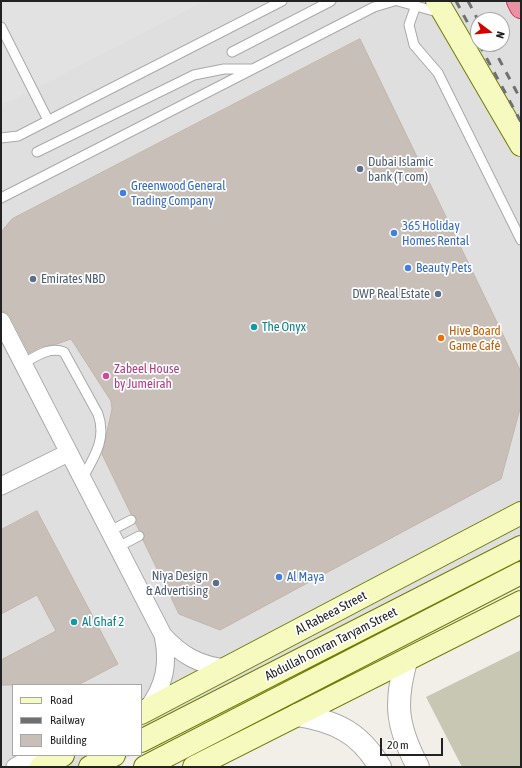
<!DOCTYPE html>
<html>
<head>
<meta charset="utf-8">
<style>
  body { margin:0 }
  #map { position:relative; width:522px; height:768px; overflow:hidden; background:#f2efe9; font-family:"Asap Condensed",sans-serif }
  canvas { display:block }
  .frame { position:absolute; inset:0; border:2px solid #222; pointer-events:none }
  .legend { position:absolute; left:12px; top:684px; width:130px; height:72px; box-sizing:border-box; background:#fff; border:1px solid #a7a7a7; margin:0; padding:5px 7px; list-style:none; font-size:12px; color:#222 }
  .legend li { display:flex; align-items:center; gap:8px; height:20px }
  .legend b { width:20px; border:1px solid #a7a7a7 }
  .north { position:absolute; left:470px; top:12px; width:40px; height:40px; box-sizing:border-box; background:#fff; border:1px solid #a7a7a7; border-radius:50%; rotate:106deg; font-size:11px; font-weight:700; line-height:16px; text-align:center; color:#222 }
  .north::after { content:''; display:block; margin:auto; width:14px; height:18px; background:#d40000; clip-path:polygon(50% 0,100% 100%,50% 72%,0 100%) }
  .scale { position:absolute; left:380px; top:738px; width:63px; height:18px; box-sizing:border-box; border:2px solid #222; border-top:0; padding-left:5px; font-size:12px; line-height:14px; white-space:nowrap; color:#222; -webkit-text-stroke:3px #fff; paint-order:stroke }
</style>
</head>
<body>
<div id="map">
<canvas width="522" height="768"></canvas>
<div class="frame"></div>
<ul class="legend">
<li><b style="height:5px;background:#f7fabf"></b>Road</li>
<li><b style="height:5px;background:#707070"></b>Railway</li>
<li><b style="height:11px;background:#c7bfb8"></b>Building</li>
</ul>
<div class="north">N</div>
<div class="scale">20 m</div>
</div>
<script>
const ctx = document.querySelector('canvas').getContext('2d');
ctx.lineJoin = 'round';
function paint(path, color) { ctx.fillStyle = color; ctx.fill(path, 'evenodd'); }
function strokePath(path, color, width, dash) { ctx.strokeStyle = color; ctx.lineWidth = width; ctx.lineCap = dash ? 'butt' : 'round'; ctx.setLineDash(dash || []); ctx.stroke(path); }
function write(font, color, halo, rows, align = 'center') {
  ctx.font = font + ' "Asap Condensed",sans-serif'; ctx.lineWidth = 3.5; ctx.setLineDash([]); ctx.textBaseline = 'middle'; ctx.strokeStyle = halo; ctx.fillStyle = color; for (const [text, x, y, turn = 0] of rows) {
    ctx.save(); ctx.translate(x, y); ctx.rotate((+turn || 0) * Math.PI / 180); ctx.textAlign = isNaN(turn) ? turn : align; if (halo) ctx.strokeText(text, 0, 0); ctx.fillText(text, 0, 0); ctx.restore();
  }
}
const residential = new Path2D(`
  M1,1H521V558L141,751V685H13V755H133L109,767H1ZM478,20H502V44H478Z`);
const construction = new Path2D(`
  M521,650V767H462L426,697Z`);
const parking = new Path2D(`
  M1,1H205L1,106Z`);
const building = new Path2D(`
  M360,39L521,372V405L501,479L220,630L179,614L143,540L144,534L139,530L136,524V518L131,514L102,454L112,409L111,401L71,339L57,344L40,347L29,353L10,316L6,312L1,311V232L12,219Z
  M37,511L118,664L78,685H1V660L56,631L37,595L1,614V530Z`);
const service = new Path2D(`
  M398,1L441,13
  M416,5L409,25L414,45L438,73L521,240
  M1,27L48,120
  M232,52L331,1
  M1,138L18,136L282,1
  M37,152L194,75L224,69H253
  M1,198L374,7L394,1
  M22,364C35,357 49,346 64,352L98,414C107,439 94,457 82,479
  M110,531L131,520
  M118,547L139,536`);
const minor = new Path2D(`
  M1,321L163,635C181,655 200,666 228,668
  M1,486L68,453
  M147,709C165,686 169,663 163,635
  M15,767L36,755`);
const tertiary = new Path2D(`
  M406,661C394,704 397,727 418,767
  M297,715C336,721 360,733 380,767`);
const secondary = new Path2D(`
  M437,1L521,145
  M141,713L521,513
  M141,741L521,547
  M41,767L63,755
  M90,767L114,755
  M145,767L521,573
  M194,767L521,602`);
const motorway = new Path2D(`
  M518,1L521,7`);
const rail = new Path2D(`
  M456,1L478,42
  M468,1L478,20
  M479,44L521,122
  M491,44L521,100`);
const markers = [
  [360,169,4,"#5c6f8a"],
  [123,193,4,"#3f7fe0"],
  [394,233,4,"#3f7fe0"],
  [408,268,4,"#3f7fe0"],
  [33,279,4,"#5c6f8a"],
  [438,294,4,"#5c6f8a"],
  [254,327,4,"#0f9aa8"],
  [441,338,4,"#e8710a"],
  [106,376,4,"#d1479c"],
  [279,577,4,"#3f7fe0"],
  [216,583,4,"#5c6f8a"],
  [74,622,4,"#0f9aa8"]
];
const serviceNames = [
  ["Dubai Islamic",368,162],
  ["bank (T com)",368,177],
  ["Emirates NBD",41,279],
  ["DWP Real Estate",430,294,"right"],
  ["Niya Design",208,576,"right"],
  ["& Advertising",208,591,"right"]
];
const shopNames = [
  ["Greenwood General",131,186],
  ["Trading Company",131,201],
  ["365 Holiday",402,226],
  ["Homes Rental",402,241],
  ["Beauty Pets",416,268],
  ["Al Maya",287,577]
];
const cultureNames = [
  ["The Onyx",262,327],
  ["Al Ghaf 2",82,622]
];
const foodNames = [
  ["Hive Board",449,331],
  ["Game Café",449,346]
];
const hotelNames = [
  ["Zabeel House",114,369],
  ["by Jumeirah",114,384]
];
const streetNames = [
  ["Al Rabeea Street",331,613,-28],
  ["Abdullah Omran Taryam Street",331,644,-27]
];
paint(residential, '#e0dfdf');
paint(construction, '#c7c7b4');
paint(parking, '#e2e2e2');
paint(building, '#c7bfb8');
strokePath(building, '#c4b6ab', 1);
strokePath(service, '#a9a9a9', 11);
strokePath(minor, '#a9a9a9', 19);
strokePath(tertiary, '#a9a9a9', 24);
strokePath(secondary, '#707d05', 24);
strokePath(motorway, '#dc2a67', 24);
strokePath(service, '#fff', 9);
strokePath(minor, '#fff', 17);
strokePath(tertiary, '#fff', 22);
strokePath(secondary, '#f7fabf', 22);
strokePath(motorway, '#e892a2', 22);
strokePath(rail, '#707070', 3, [8, 8]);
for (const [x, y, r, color] of markers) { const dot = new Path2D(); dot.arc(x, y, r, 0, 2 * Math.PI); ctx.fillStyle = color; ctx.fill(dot); strokePath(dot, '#fff', 1.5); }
write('13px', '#4e5e75', '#fff', serviceNames, 'left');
write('13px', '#366cbe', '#fff', shopNames, 'left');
write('13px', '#0d838f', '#fff', cultureNames, 'left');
write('13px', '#c56008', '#fff', foodNames, 'left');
write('13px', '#b23c85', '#fff', hotelNames, 'left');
write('13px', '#222', '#fff', streetNames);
</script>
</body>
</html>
